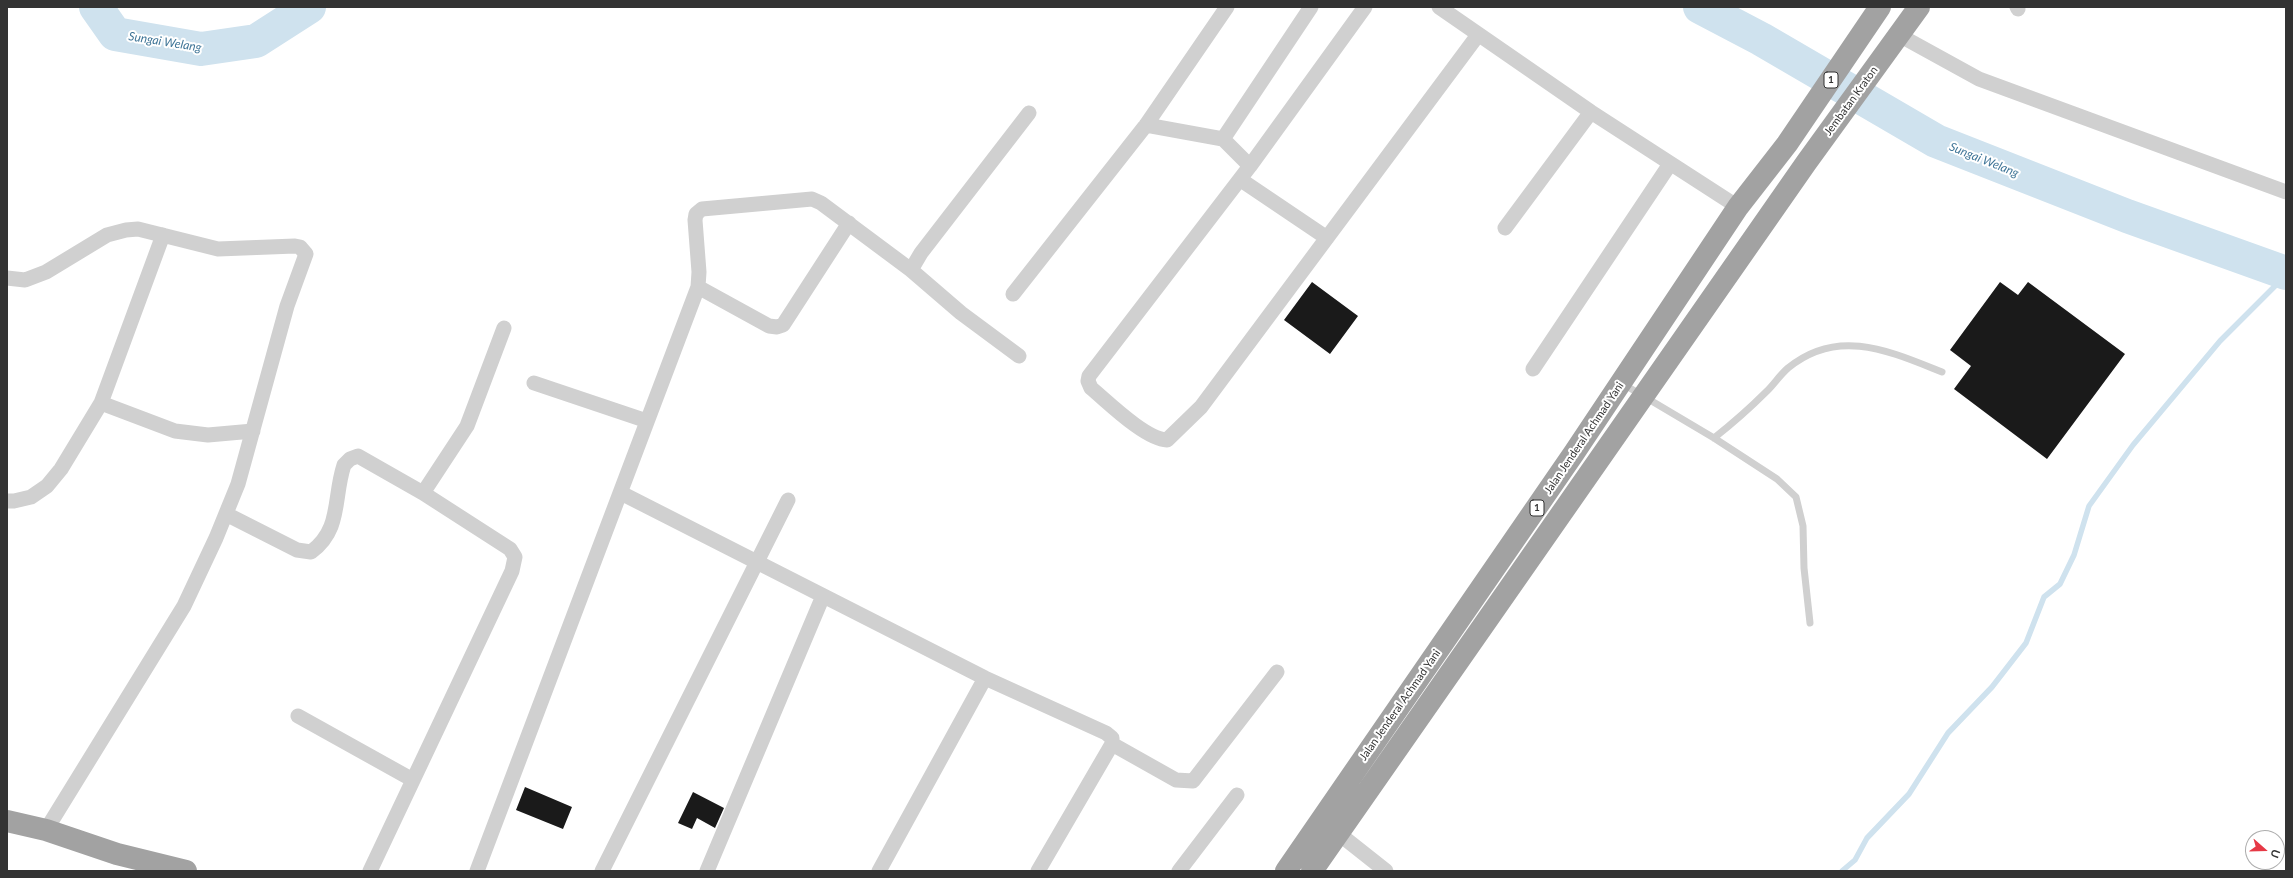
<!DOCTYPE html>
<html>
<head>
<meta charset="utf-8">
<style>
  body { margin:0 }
  #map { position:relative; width:2293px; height:878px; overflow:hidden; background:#fff; font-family:Lato,sans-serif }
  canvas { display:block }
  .frame { position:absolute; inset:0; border:8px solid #333; pointer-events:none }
  .north { position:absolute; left:2245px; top:830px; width:40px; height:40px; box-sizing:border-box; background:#fff; border:1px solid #adadad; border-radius:50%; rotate:110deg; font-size:11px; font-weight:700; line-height:16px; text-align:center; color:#333 }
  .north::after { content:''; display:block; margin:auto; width:14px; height:18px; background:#e63946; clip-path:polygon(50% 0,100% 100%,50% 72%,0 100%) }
</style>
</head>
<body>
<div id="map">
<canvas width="2293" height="878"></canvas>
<div class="frame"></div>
<div class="north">U</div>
</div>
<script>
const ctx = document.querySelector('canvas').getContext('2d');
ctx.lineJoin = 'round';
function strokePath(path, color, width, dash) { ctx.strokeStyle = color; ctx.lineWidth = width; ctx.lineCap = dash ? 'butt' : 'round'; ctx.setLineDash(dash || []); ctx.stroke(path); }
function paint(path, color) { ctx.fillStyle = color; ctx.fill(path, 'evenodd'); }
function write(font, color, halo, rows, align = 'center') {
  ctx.font = font + ' Lato,sans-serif'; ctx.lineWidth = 4; ctx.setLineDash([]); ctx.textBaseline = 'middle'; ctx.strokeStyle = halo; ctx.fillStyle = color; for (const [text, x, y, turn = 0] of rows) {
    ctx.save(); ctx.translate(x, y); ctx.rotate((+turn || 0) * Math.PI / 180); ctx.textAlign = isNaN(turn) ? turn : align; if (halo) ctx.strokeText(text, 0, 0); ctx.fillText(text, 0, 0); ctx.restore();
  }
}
const stream = new Path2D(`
  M1842,871L1855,860L1867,838L1909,794L1948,733L1992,687L2026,643L2044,597L2060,584L2074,555L2089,506L2133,445L2220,341L2286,275`);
const river = new Path2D(`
  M96,7L115,34L201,49L256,41L309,7
  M1700,7L1761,39L1936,141L2127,216L2286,273`);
const building = new Path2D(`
  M1312,282L1358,316L1330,354L1284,320Z
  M2000,282L2018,295L2028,282L2125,354L2047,459L1954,389L1971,366L1950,350Z
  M525,787L572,807L563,829L516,810Z
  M693,792L724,808L715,828L697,818L692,829L678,823Z`);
const service = new Path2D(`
  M1623,384L1714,438L1777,479L1796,497L1803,526L1804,568L1810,623
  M1714,438C1733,423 1750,408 1767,391C1774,384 1780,375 1788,368C1838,327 1889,351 1942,372`);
const minor = new Path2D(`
  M1439,7L1591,112L1738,207
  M2017,7L2018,9
  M1899,35L1979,79L2286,192
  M1146,125L1223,139L1250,166L1089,376L1088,381L1091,388C1108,402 1145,439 1167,440L1201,407L1478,35
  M1223,139L1311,7
  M1250,166L1365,7
  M1241,180L1327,238
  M1505,228L1591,112
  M911,270L961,313L1019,356
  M7,278L25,280L46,272L107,235L126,230L138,229L218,249L295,246L300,247L306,254L287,306L238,484L216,538L184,606L46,830
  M698,287L769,326L777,327L783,325L849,223
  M1013,294L1146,125L1227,7
  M1533,369L1670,164
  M534,383L647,421
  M101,403L175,431L208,435L253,431
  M423,493L467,426L504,328
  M621,493L985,678L1106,733L1112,738V744L1038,871
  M7,501H14L31,497L47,486L61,469L101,403L163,235
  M226,514L297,550L311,552C342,529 333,498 344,465L350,459L358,456L423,493L510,549L515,557L512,571L370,871
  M298,716L413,780
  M1112,744L1176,780L1193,781L1277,672
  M1338,833L1386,871
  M477,871L698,287L699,272L695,220L696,214L702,209L812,199L821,203L911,270L921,253L1029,113
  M602,871L788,500
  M707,871L823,596
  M879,871L985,678
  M1179,871L1237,795`);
const trunk = new Path2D(`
  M7,821L46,830L117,854L186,871
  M1286,871L1574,453L1738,207L1787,144L1880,7
  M1312,871L1806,163L1919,7`);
const shields = [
  [1831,80,14],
  [1537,508,14]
];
const shieldNames = [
  ["1",1831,80],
  ["1",1537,508]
];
const streetNames = [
  ["Jembatan Kraton",1851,101,-54],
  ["Jalan Jenderal Achmad Yani",1584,438,-56],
  ["Jalan Jenderal Achmad Yani",1400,705,-55]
];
const waterNames = [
  ["Sungai Welang",165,42,9],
  ["Sungai Welang",1984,160,22]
];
strokePath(stream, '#cfe2ee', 5.5);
strokePath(river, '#cfe2ee', 34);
paint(building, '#1a1a1a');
strokePath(service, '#d0d0d0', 7);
strokePath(minor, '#d0d0d0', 15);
strokePath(trunk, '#a2a2a2', 22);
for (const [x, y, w] of shields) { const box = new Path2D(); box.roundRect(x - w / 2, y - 8, w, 16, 3); ctx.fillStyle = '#fff'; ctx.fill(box); strokePath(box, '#333', 1); }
write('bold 10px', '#333', null, shieldNames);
write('11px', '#333', '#fff', streetNames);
write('italic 12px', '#3f7597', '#fff', waterNames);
</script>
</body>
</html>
